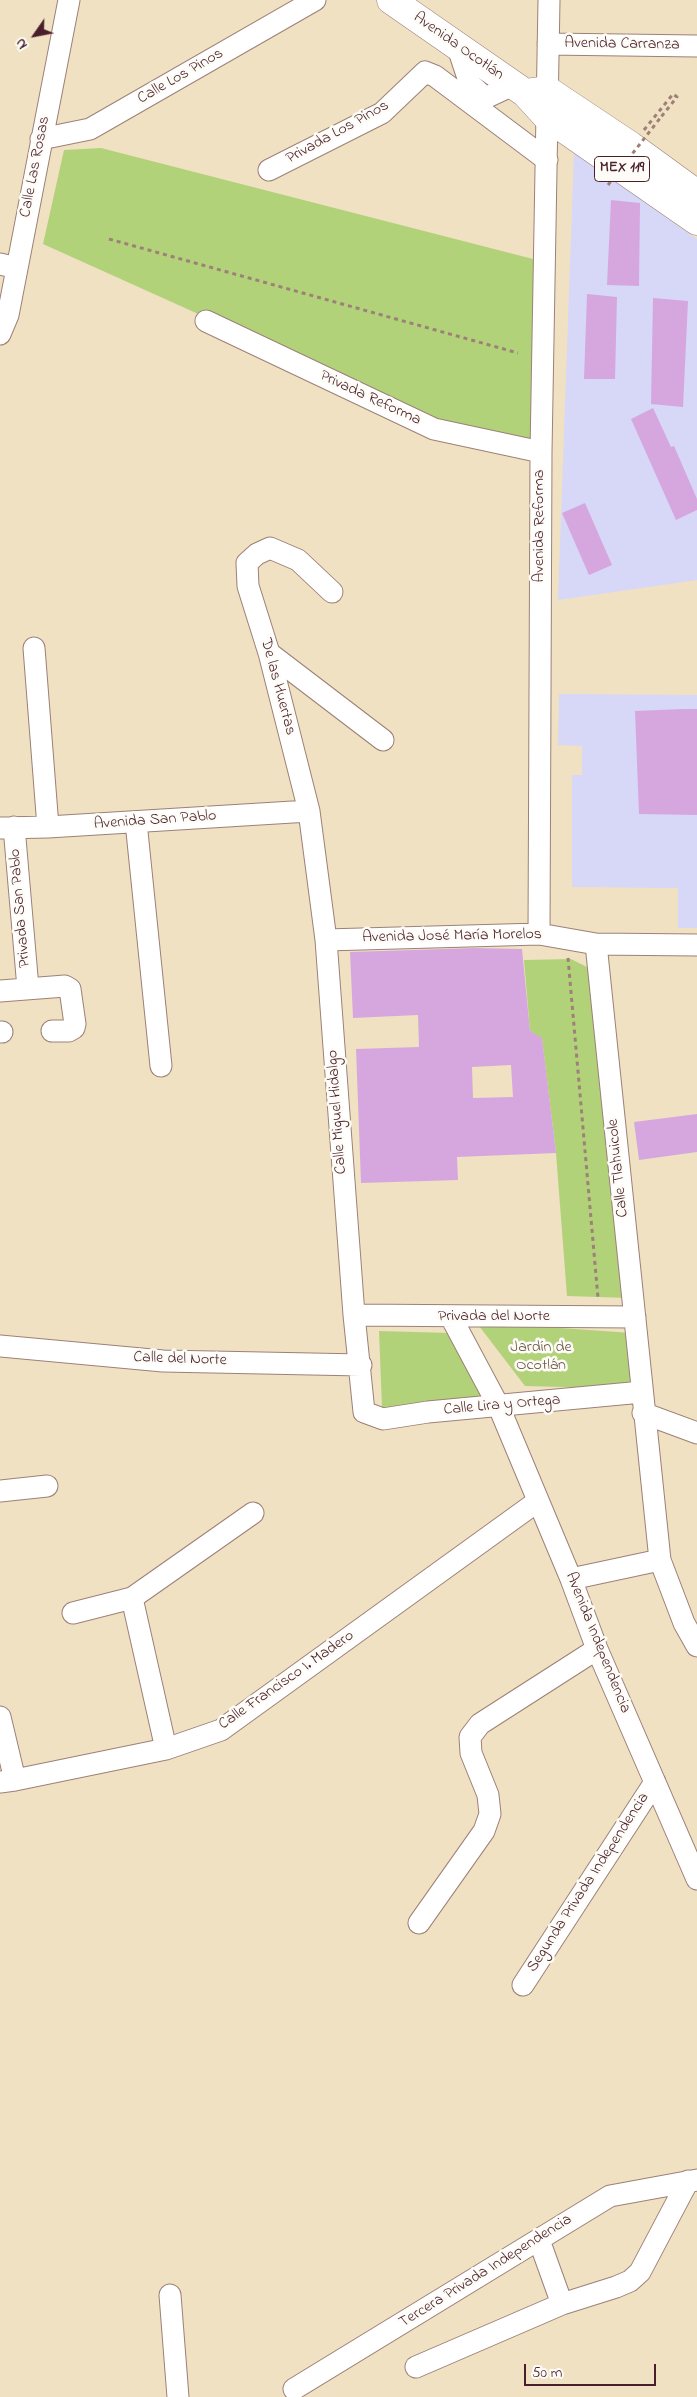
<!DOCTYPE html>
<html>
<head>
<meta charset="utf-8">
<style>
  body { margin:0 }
  #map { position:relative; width:697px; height:2397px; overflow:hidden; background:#f0e1c3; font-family:"Indie Flower",sans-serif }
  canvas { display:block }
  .north { position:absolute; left:10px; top:10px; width:50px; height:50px; -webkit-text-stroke:4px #fdfcf7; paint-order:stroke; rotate:237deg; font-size:14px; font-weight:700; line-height:20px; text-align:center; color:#4a1f2b }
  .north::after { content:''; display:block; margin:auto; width:18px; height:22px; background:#4a1f2b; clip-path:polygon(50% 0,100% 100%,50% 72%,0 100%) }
  .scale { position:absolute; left:524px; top:2364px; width:132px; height:22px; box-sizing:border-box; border:2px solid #4a1f2b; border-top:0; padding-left:6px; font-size:15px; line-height:18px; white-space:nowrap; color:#4a1f2b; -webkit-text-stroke:4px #fdfcf7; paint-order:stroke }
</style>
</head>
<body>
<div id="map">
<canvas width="697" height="2397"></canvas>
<div class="north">N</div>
<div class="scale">50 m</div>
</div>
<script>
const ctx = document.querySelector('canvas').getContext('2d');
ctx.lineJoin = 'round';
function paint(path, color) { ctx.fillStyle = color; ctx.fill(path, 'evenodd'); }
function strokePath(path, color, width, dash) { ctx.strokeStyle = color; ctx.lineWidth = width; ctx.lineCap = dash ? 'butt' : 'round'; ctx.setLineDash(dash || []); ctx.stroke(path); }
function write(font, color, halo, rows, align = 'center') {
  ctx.font = font + ' "Indie Flower",sans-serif'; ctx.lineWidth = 5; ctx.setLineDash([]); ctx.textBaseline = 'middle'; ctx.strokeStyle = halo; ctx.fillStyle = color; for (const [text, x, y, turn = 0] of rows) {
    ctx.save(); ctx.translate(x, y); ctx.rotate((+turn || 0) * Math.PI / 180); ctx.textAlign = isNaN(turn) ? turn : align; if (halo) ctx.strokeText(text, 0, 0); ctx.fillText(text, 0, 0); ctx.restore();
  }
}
const built = new Path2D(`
  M574,152L697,239V580L558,600Z
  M559,694L697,695V928H678V888L572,887V775H582V746L558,745Z`);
const green = new Path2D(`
  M101,148L537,260L533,445L440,423L43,244L64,150Z
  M571,959L593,970L628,1298L567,1296L556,1153L542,1039L530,1031L524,960Z
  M476,1322L632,1333L640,1389L525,1386Z
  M379,1331L451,1333L486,1402L382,1408Z`);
const building = new Path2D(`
  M611,200L640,203L639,286L607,285Z
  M587,294L617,297L615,379H584Z
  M653,298L688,301L683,407L651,404Z
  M653,408L671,447L674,446L697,499V510L676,520L631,419Z
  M585,503L612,565L589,575L562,513Z
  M683,709H697V815L639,814L635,711Z
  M475,948L522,949L530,1031L542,1038L556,1153L457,1157L458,1180L361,1183L356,1049L419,1047L418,1015L353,1018L350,952ZM511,1065L513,1097L473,1098L472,1067Z
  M697,1114V1152L639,1160L634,1122Z`);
const path = new Path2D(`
  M644,130L673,94L677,97L661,117
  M109,239L518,353
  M568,958L598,1298`);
const minor = new Path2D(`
  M548,44L697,46
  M458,48L470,84L485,98L513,85
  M41,139L90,129L315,0
  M269,170L382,113L425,72L435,76L547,160
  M0,264L17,268
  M206,321L434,429L541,452
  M0,334L8,315L69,0
  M332,592L298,560L270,548L257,554L247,563L248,586L269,653L309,811L326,940L354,1315L364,1412L383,1419L428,1412L642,1392
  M34,648L48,827
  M269,653L383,740
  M136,822L161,1066
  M14,827L28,988
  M0,828L48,827L309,811
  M539,934L541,452L549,0
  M326,940L539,934L596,944L697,945
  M596,944L660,1560L684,1623L697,1646
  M0,991L65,986L70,989L75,1024L74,1028L69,1031H52
  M0,1032H2
  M354,1315L635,1317
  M451,1317L499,1407L571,1579L597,1649L697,1879
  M0,1346L163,1361L361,1365
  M643,1413L697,1433
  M0,1491L47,1486
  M571,1579L660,1560
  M132,1598L166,1749
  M73,1613L132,1598L253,1513
  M0,1717L15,1780
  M0,1782L15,1780L166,1749L221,1730L538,1501
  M419,1923L484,1831L490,1814L488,1795L471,1753L470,1737L480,1724L597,1649
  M523,1985L655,1782
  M539,2240L562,2304
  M170,2295L178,2397
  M416,2367L562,2304L616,2287L630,2281L640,2272L688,2181
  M294,2389L610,2196L697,2180`);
const major = new Path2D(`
  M391,0L525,93L547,117L697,221
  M525,93L547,90L631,146L697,194`);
const pathBridge = new Path2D(`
  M608,185L661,117`);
const shields = [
  [622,169,55]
];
const shieldNames = [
  ["MEX 119",622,169]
];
const streetNames = [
  ["Avenida Carranza",622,45,1],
  ["Avenida Ocotlán",458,47,35],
  ["Calle Los Pinos",181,77,-30],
  ["Privada Los Pinos",338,133,-29],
  ["Calle Las Rosas",36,167,-79],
  ["Privada Reforma",370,399,25],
  ["Avenida Reforma",540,526,-90],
  ["De las Huertas",277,687,75],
  ["Avenida San Pablo",155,821,-4],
  ["Privada San Pablo",21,908,-95],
  ["Avenida José María Morelos",452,937,-1],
  ["Calle Miguel Hidalgo",338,1112,-94],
  ["Calle Tlahuicole",619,1168,-96],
  ["Privada del Norte",494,1317],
  ["Calle del Norte",180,1360,2],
  ["Calle Lira y Ortega",502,1406,-5],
  ["Avenida Independencia",597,1643,68],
  ["Calle Francisco I. Madero",287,1681,-35],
  ["Segunda Privada Independencia",589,1883,-57],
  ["Tercera Privada Independencia",486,2272,-32]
];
const parkNames = [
  ["Jardín de",541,1348],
  ["Ocotlán",541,1366]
];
paint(built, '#d7d7f8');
paint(green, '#b2d27a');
paint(building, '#d5a7de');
strokePath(minor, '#9d8077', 23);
strokePath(major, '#9d8077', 29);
strokePath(path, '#9d8077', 3, [4, 4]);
strokePath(minor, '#fff', 21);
strokePath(major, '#fff', 28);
strokePath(pathBridge, '#9d8077', 3, [4, 4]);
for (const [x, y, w] of shields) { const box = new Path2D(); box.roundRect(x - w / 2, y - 12.5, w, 25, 4); ctx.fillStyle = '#fdfcf7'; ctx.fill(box); strokePath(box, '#4a1f2b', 1); }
write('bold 15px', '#4a1f2b', null, shieldNames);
write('16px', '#4a1f2b', '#fdfcf7', streetNames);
write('16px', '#695543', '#fdfcf7', parkNames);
</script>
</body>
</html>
